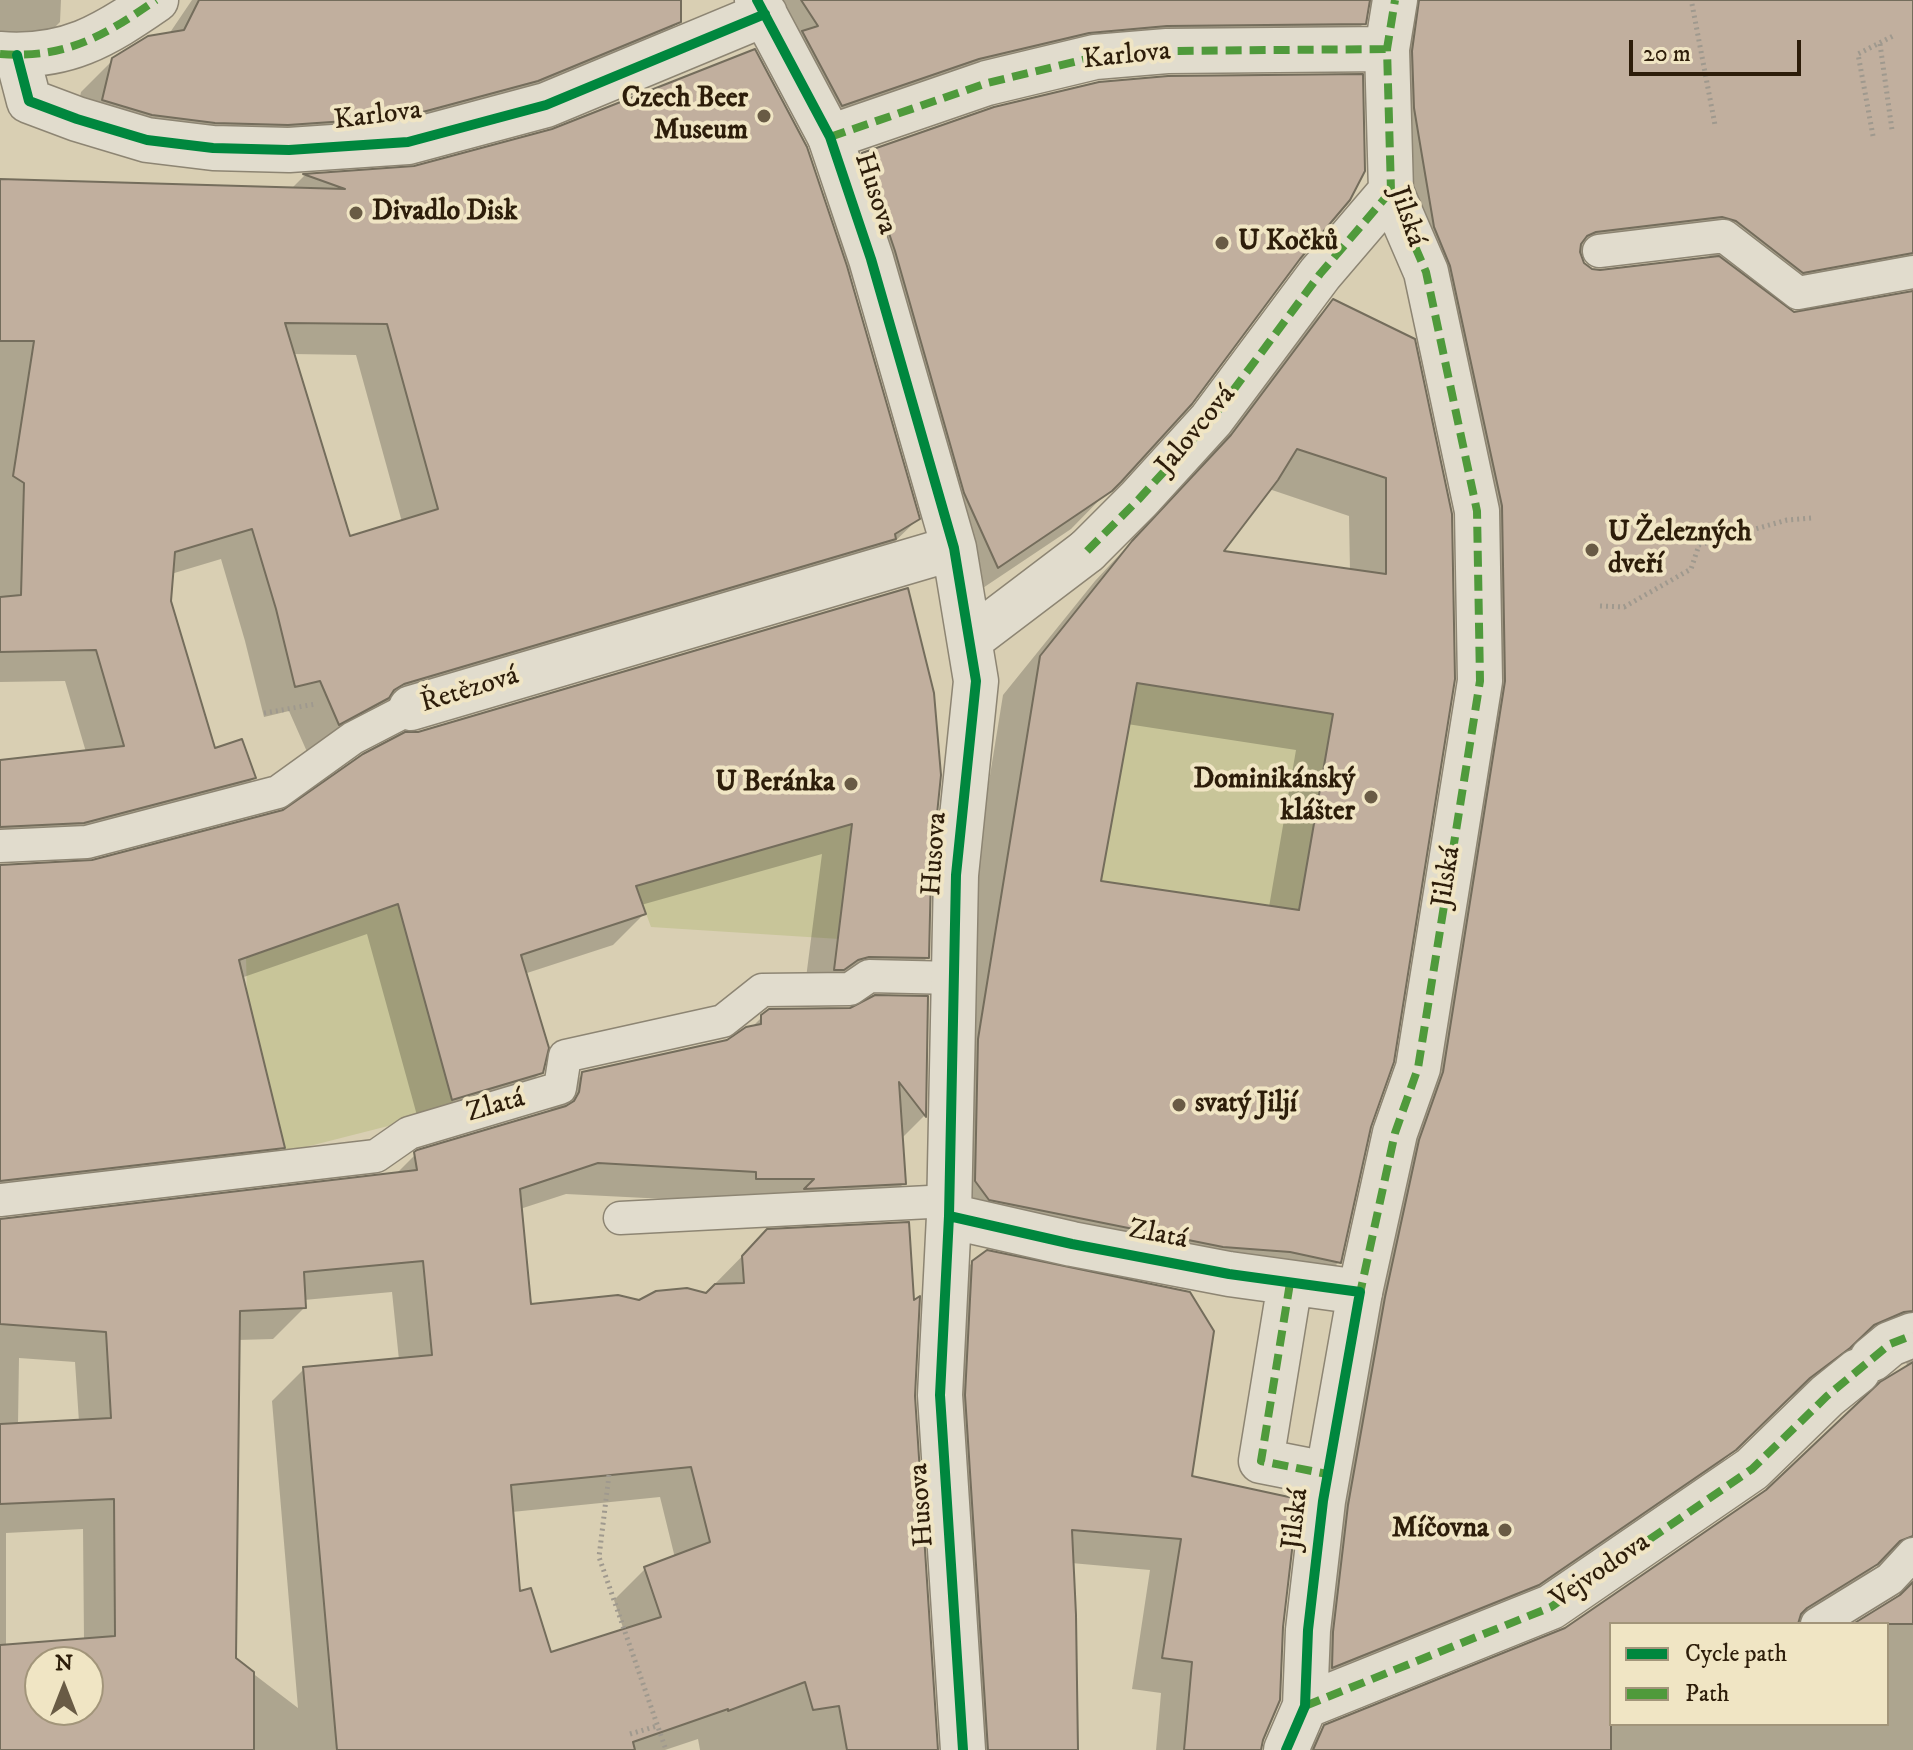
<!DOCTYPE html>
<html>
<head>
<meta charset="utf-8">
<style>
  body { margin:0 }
  #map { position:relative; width:1913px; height:1750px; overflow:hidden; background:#d9cfb3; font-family:"IM FELL DW Pica",serif }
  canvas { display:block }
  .legend { position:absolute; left:1609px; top:1622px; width:280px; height:104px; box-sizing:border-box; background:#f0e5c4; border:2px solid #a2957a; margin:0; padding:10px 14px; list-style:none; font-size:24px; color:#2d1d0a }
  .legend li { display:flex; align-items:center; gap:16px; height:40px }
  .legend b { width:40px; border:2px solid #a2957a }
  .north { position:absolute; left:24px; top:1646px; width:80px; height:80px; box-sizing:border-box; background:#f0e5c4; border:2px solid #a2957a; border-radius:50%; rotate:0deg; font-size:22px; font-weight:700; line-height:32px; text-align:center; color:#2d1d0a }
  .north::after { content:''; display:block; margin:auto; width:28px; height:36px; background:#695b45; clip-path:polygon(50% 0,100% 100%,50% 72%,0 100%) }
  .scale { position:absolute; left:1629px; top:40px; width:172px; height:36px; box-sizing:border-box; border:4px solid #2d1d0a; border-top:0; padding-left:10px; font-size:24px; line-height:28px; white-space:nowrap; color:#2d1d0a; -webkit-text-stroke:6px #f0e5c4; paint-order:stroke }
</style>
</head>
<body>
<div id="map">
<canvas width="1913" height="1750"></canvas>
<ul class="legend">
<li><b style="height:10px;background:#00873e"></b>Cycle path</li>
<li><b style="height:10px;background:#4f9a3b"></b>Path</li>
</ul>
<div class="north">N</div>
<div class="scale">20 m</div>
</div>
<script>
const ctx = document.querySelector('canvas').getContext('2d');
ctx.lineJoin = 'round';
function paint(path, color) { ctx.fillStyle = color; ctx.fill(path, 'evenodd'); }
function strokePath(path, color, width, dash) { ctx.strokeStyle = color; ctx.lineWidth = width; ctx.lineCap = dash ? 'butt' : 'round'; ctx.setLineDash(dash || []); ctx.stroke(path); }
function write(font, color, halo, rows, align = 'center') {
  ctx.font = font + ' "IM FELL DW Pica",serif'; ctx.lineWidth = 8; ctx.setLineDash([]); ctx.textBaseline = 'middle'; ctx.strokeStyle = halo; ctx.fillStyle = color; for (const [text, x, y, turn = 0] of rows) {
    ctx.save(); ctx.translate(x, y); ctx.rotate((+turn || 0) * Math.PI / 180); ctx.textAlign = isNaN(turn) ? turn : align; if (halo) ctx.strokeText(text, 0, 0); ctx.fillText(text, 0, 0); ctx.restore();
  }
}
const green = new Path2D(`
  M1137,683L1333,714L1299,910L1101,881Z
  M852,824L839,939L651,927L636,886Z
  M398,904L455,1109L286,1152L247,996L246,958Z`);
const shadow = new Path2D(`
  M0,0H61L60,22L28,54L0,57Z
  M192,0H679V21L647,53L371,148L72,132L81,92L113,60L169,34Z
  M735,0H1913V266L1878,284L1778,302L1794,314L1913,292V1750H1302L1325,1727L1566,1629L1767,1491L1907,1366L1905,1357L1872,1342L1847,1352L1816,1379L1776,1409L1702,1481L1506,1616L1301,1698L1475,713L1471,538L1380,12L1367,6L1364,23L1332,55L1134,56L810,136ZM1691,248L1704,252L1713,258L1600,272L1592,271L1581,261ZM1875,1566H1886L1901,1590L1897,1599L1857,1624H1887V1724H1611V1624H1797L1844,1595Z
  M863,154L1119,480L1071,529L959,604L824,193Z
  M415,168L918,519L886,550L308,754L289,711L264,717L245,641L221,559L171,574L169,601L213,751L254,778L223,809L0,856V762L86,752L65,681L0,682V181L290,190L304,176ZM292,354L356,355L402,522L349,538Z
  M1333,301L1413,340L1339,1262L1302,1299L952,1236L941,1078L1003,695L1095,581L1194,475L1296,339ZM1269,489L1349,516L1350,571L1220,553ZM1127,724L1296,750L1269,907L1099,883Z
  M907,590L929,872L927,958L896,989L803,1001L822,854L641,905L644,914L613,945L524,974L541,1072L510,1104L421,1130L367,934L241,978L282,1147L251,1178L0,1208V867L88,863L284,812L418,734Z
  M926,998L924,1116L901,1139L904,1183L873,1215L725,1202L566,1194L520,1209L529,1306L639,1302L704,1295L767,1231L913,1396L936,1750H700L698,1739L665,1750H0V1221L395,1175L416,1154L550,1113L551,1105L583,1074L728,1041L751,1028L762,1017L851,1010ZM392,1292L399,1360L304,1369L272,1401L298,1708L234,1659L238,1340L273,1339L304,1308V1300ZM19,1358L75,1362L79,1422L18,1425ZM660,1497L675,1558L645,1569L614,1600L624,1631L550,1654L518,1594L512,1512ZM83,1529L84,1640L6,1646V1533ZM40,1662H88V1710H40Z
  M973,1262L1190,1477L1261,1740L1259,1750H1156L1161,1693L1132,1689L1150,1570L1071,1563L1076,1750H955L941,1294Z`);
const building = new Path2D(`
  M199,0H681V22L538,81L404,117L288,125L215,123L152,115L102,100L112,58L148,36L184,30Z
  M801,0H1370L1366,24L1167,26L1089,33L979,59L842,106L802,31L818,26Z
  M1419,0H1913V253L1803,273L1736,221L1722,217L1596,232L1587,236L1581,244L1580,252L1584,263L1592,269L1600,270L1719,256L1794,312L1913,291V1311L1904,1312L1874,1325L1850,1348L1810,1378L1736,1450L1539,1585L1332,1668L1333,1632L1348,1505L1385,1297L1419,1140L1443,1072L1505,681L1502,506L1450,266L1434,227L1414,108L1412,51Z
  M755,49L807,147L847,266L920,519L895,534L896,539L404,684L394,690L389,698L339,725L320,681L295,687L276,609L252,529L175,552L171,601L215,748L242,739L256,778L84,823L0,827V760L124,746L96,650L0,652V597L21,595L24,483L13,476L34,341H0V179L345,189L303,174L414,166L552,129ZM285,323L387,324L438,509L350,536Z
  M1363,74L1365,171L1350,200L1300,259L1192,404L1121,482L1112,491L998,568L964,493L895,251L862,153L994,107L1099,82L1168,76Z
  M1333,299L1415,339L1452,514L1455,679L1394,1062L1371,1127L1341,1263L1290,1252L1223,1247L989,1200L975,1181L978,1039L1040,656L1132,541L1231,435ZM1297,449L1386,478V574L1224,551L1278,480ZM1137,683L1333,714L1299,910L1101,881Z
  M908,588L934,693L941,775L931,873L929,958L869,957L858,960L844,970H834L852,824L636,886L646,914L521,955L549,1048L543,1073L452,1100L398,904L239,960L285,1148L0,1181V865L92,860L283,810L363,754L405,732H418Z
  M875,995L928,996L926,1117L899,1082L906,1184L804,1189L814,1179H756V1172L598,1163L520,1189L531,1304L618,1295L639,1300L656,1291L687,1288L706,1293L715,1284L744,1283L742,1256L767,1229L909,1222L914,1300L920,1296L915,1396L938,1750H847L839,1706L813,1710L805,1682L728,1711V1709L633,1742L635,1750H337L303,1367L432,1355L423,1261L304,1272L306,1308L240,1311L236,1658L254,1672V1750H0V1645L115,1636L114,1499L0,1504V1424L111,1418L106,1332L0,1324V1219L417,1170L414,1152L417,1150L566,1106L574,1101L579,1092L582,1072L727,1040L746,1027L761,1024V1015L769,1009L850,1008ZM691,1467L710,1542L644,1567L661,1617L551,1652L531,1588L520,1591L511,1485ZM40,1662H88V1710H40Z
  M987,1250L1190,1292L1214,1331L1192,1476L1298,1499L1283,1627L1280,1700L1263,1740L1261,1750H1184L1192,1662L1162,1658L1181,1539L1072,1530L1076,1615L1078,1750H988L965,1395L972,1261Z
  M1913,1362V1536L1900,1541L1878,1564L1807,1608L1801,1614L1798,1624H1611V1750H1313L1324,1725L1565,1628L1766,1490L1880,1382Z
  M1913,1582V1624H1853L1900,1595Z`);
const path = new Path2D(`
  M1692,4L1715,125
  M1880,44L1892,130
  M1873,136L1858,54L1895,35
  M1600,606L1624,607L1691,569L1699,545L1787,520L1811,518
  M264,713L316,704
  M609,1475L599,1557L666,1750
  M630,1734L657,1726`);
const service = new Path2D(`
  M1599,251L1724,236L1798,293L1913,272
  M0,846L87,842L278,792L353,738L411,708
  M0,1200L376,1156L409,1133L560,1088L565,1056L723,1021L762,990L850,989L869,976L955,978
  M620,1218L949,1201
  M1817,1624L1890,1579L1913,1554`);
const pedestrian = new Path2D(`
  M830,137L987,83L1095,57L1167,51L1387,49
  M1087,551L1139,499L1211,420L1320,274L1391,191
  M1360,1292L1395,1133L1418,1068L1480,681L1477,511L1426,272L1391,191L1387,49L1395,0`);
const minor = new Path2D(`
  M757,0L830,137L871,259L954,548L976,681L956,875L949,1216L940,1395L963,1750
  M0,54C66,59 104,36 156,0
  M17,55L29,101L77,119L147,140L213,148L289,150L408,142L546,105L765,14
  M971,639L1087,551
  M411,708L954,548
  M949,1216L1072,1244L1229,1274L1360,1292L1323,1501L1308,1630L1305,1706L1286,1750
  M1290,1283L1261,1461L1327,1474
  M1872,1359L1890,1344L1913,1335
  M1305,1706L1551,1607L1752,1469L1827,1396L1858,1371`);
const quiet = new Path2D(`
  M0,54C66,59 104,36 156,0
  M830,137L987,83L1095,57L1167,51L1387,49
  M1087,551L1139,499L1211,420L1320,274L1391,191
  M1290,1283L1261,1461L1327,1474
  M1359,1298L1395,1133L1418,1068L1480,681L1477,511L1426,272L1391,191L1387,49L1395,0
  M1305,1706L1551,1607L1752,1469L1827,1396L1890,1344L1913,1335`);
const cycleway = new Path2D(`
  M757,0L830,137L871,259L954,548L976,681L956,875L949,1216L940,1395L963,1750
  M17,55L29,101L77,119L147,140L213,148L289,150L408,142L546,105L765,14
  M949,1216L1072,1244L1229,1274L1360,1292L1323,1501L1308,1630L1305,1706L1286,1750`);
const markers = [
  [764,116,8,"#695b45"],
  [356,213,8,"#695b45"],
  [1222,243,8,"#695b45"],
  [1592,550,8,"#695b45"],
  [851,784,8,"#695b45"],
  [1371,797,8,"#695b45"],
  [1179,1105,8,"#695b45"],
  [1505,1530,8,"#695b45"]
];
const streetNames = [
  ["Karlova",1127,57,-6],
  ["Karlova",378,117,-7],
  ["Husova",874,194,72],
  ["Jilská",1406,217,71],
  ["Jalovcová",1197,431,-50],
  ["Řetězová",470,691,-17],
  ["Husova",936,854,-86],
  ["Jilská",1448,877,-81],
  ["Zlatá",496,1107,-16],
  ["Zlatá",1158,1236,11],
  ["Husova",923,1505,-94],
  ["Jilská",1297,1519,-83],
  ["Vejvodova",1601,1572,-34]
];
const poiNames = [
  ["Czech Beer",748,100],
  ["Museum",748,132],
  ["Divadlo Disk",372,213,"left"],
  ["U Kočků",1238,243,"left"],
  ["U Železných",1608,534,"left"],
  ["dveří",1608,566,"left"],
  ["Dominikánský",1355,781],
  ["klášter",1355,813],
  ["U Beránka",835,784],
  ["svatý Jiljí",1195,1105,"left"],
  ["Míčovna",1489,1530]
];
paint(green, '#c8c599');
paint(shadow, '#0003');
paint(building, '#c1af9e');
strokePath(building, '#746d5c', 2);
strokePath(service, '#8d8573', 35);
strokePath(pedestrian, '#8d8573', 47);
strokePath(minor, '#8d8573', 47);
strokePath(path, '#9f998e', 5, [2, 4]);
strokePath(service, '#e1dccd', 32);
strokePath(pedestrian, '#e1dccd', 44);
strokePath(minor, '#e1dccd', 44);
strokePath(quiet, '#4f9a3b', 8, [16, 8]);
strokePath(cycleway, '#00873e', 10);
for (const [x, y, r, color] of markers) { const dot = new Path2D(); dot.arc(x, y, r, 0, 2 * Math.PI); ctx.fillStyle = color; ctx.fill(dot); strokePath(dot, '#f0e5c4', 3); }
write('28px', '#2d1d0a', '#f0e5c4', streetNames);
write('bold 28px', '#2d1d0a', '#f0e5c4', poiNames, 'right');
</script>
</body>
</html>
